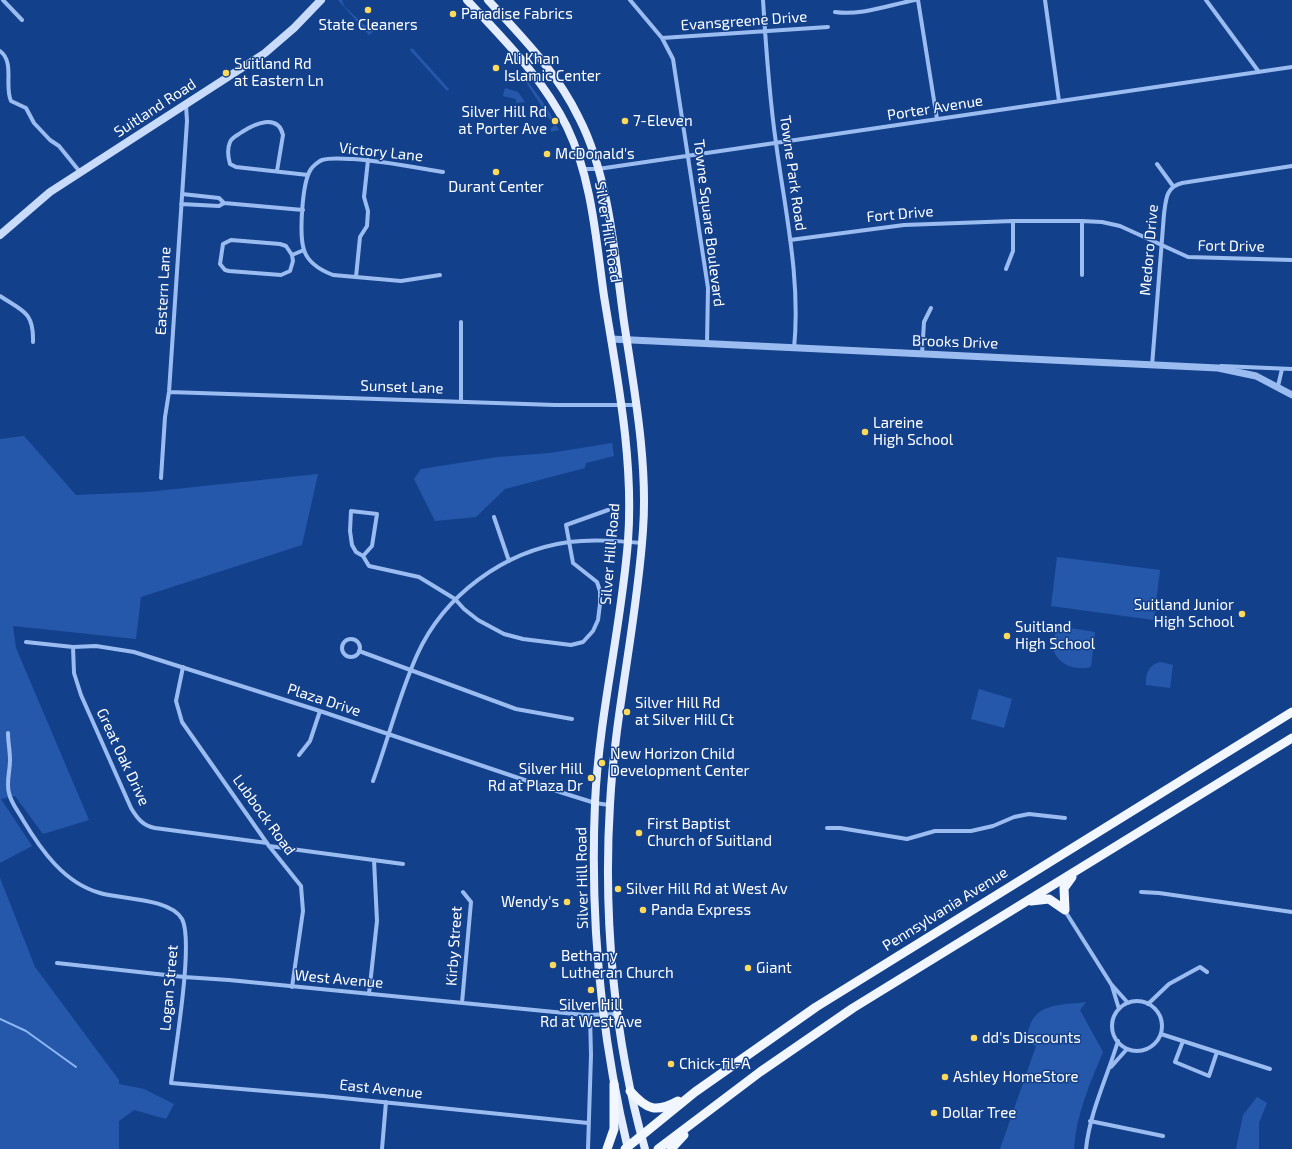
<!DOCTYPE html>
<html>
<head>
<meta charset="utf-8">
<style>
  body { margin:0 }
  canvas { display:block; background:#13408b }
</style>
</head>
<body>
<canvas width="1292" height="1149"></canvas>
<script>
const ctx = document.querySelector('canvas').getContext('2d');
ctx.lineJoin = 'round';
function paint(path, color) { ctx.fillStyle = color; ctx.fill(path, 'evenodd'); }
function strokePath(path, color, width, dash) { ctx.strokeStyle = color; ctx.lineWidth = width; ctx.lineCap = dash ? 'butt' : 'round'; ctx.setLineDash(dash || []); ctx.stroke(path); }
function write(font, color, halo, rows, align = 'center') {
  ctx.font = font + ' "Exo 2",sans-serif'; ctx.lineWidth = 3; ctx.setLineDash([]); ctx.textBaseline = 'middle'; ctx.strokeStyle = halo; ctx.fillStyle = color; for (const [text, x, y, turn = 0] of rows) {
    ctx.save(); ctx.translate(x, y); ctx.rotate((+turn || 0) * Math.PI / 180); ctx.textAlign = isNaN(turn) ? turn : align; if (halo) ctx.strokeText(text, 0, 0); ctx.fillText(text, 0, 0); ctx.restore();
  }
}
const green = new Path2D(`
  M338,0H342L344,6L363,24L370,27L376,22L380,26L369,35Z
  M412,48L449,89L447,91L410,50Z
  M521,72L547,108L559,130L551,132V128L554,126L524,79L519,80V76Z
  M505,88L518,92L525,102L516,103V99L503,96Z
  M24,436L76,495L147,492L318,474L302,545L141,597L136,639L13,626L16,648L89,820L43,834L15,796L1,799L32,846L0,863V439Z
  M612,443L614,456L586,463L585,468L505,489L476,517L435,521L414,479L421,469L498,457L550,453Z
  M1057,557L1160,570L1154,620L1051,606Z
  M1058,626L1095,632L1091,667C1076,671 1057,665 1053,648C1052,641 1056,633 1058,626Z
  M1160,662L1173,665L1170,688L1146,685C1145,674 1149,665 1160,662Z
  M979,689L1012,699L1004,728L971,719Z
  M0,878L35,967L119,1080V1084L144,1089L174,1104L166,1119L134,1110L119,1121V1149H0Z
  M1086,1002L1080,1010L1103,1052C1090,1083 1076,1115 1074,1149H1000L1036,1046L1025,1040C1028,1034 1029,1025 1033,1019C1044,1002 1069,1005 1086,1002Z
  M1257,1097L1267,1103L1259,1123V1149H1236L1243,1115Z`);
const stream = new Path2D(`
  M0,1019L26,1031L76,1067`);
const minor = new Path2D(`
  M3,0L22,20
  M630,0L662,38L673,59L708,288L707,344
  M763,0C766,48 769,95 776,143C785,211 801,279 794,349
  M918,0L937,119
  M1045,0L1059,101
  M1206,0L1259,72
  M835,12C860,16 889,5 915,0
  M662,38L828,27
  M0,51C15,62 4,86 11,101L26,108L34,123L50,140L59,146L80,172
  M1157,164L1173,186
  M582,169H598L1292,67
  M277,171L283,135C278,113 254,124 242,132C238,135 232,137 230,142C227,149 228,157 230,164L236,167L308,175
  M182,194L219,198L224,203L303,210
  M181,204L219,206L224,203
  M1082,221V275
  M790,240L904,225L1013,221H1082L1102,222L1120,226L1188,257L1292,260
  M292,255L293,261L290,271L281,275L229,271L225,270L220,264L223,244L231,240L280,244L286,246L292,255L304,250
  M1006,269L1013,251V221
  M440,275L401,281L333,275C320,270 308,263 304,250C299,235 302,182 311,169C313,166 319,161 322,160C332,157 343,159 353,159C383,161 413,167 443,172
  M356,277L360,237L367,226L368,211L364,197L368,160
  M0,296C23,311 34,312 33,342
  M922,354L924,322L931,308
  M1152,366L1164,214C1166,199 1166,187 1182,183L1292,166
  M1221,366L1292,369
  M1278,386L1282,369
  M169,392L555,405H635
  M461,401V322
  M161,478L165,417L169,392L187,121L186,105
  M494,517L509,561
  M363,556L372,546L377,514L351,511L350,531L352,545L356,552L363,556L369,566L419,577L455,599L464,609L478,620L504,634L523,639L571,645L583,642L593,631L598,620L600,604V591L597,582L573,563L566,525L608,510
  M342 648a9 9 0 1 1 18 0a9 9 0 1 1-18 0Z
  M26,642L73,647L96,646L134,652L320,711L563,793L595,803L609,805
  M73,647L74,673L81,695L131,808C137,818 143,826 155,828L267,843
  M359,651L516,709L572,719
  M183,667L176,701L182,722L269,846L301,886L303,911L292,987
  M8,733C8,742 10,751 10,760C10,771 6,783 9,793C11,803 18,811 23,820C41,850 64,883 100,893C120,899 170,898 182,919C194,941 175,1052 171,1083L323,1096L588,1123
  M299,755L310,741L320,711
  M373,781C388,740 399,695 417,655C444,595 504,551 569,542C593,539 618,541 642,543
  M827,828H840L907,839L935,831H971L993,826L1014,817L1029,814L1065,818
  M269,846L403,864
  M1141,892L1159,893L1292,912
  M1065,911L1111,984L1128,1003
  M57,963L184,977L229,980L585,1015L618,1014
  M1112,986L1119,1009
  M369,994L377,921L374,860
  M1112 1026a25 25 0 1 1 50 0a25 25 0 1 1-50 0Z
  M462,1003L471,902L463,892
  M1148,1004L1169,984L1200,967L1207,972
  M1161,1034L1270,1069
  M1183,1041L1175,1062L1209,1076L1217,1052
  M1111,1067L1127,1049
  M1090,1121L1163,1136
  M382,1149L386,1102
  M588,1149L591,1055L590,1015
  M1086,1149C1090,1111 1107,1078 1118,1041`);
const tertiary = new Path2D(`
  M611,339L1218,368L1256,376L1292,395`);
const secondary = new Path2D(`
  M0,235L50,192L265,53L294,28L321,0`);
const primary = new Path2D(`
  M467,0C504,40 543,78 567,127C592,179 596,240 604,296C617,377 634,459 628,541C621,629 599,715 595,803C590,919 601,1036 628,1149
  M488,0C522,37 557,72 579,118C609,176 615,257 624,322C634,389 648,463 643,530C637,622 615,712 610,804C603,918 614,1040 645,1149`);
const trunk = new Path2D(`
  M1031,901L1049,899L1065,910
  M1065,910L1064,888L1072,877
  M630,1091C647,1110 656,1113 678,1101
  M607,1149L614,1129V1084
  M625,1149L695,1092L816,1007L1292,712
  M658,1149L760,1072L853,1008L1292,738
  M671,1149L684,1135`);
const markers = [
  [368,10,4,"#ffda5a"],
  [453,14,4,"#ffda5a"],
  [496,68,4,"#ffda5a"],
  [226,73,4,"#ffda5a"],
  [555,121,4,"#ffda5a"],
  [625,121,4,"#ffda5a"],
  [547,154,4,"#ffda5a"],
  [496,172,4,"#ffda5a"],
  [865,432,4,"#ffda5a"],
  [1242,614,4,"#ffda5a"],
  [1007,636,4,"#ffda5a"],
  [627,712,4,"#ffda5a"],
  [602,763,4,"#ffda5a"],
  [591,778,4,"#ffda5a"],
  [639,833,4,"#ffda5a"],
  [618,889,4,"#ffda5a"],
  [567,902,4,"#ffda5a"],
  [643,910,4,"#ffda5a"],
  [553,965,4,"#ffda5a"],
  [748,968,4,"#ffda5a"],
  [591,990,4,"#ffda5a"],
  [974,1038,4,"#ffda5a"],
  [671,1064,4,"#ffda5a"],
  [945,1077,4,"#ffda5a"],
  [934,1113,4,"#ffda5a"]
];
const poiNames = [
  ["Paradise Fabrics",461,14],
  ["State Cleaners",368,25,"center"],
  ["Ali Khan",504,59],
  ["Islamic Center",504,76],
  ["Suitland Rd",234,64],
  ["at Eastern Ln",234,81],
  ["Silver Hill Rd",547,112,"right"],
  ["at Porter Ave",547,129,"right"],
  ["7-Eleven",633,121],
  ["McDonald's",555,154],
  ["Durant Center",496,187,"center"],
  ["Lareine",873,423],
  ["High School",873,440],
  ["Suitland Junior",1234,605,"right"],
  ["High School",1234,622,"right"],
  ["Suitland",1015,627],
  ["High School",1015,644],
  ["Silver Hill Rd",635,703],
  ["at Silver Hill Ct",635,720],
  ["New Horizon Child",610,754],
  ["Development Center",610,771],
  ["Silver Hill",583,769,"right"],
  ["Rd at Plaza Dr",583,786,"right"],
  ["First Baptist",647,824],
  ["Church of Suitland",647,841],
  ["Silver Hill Rd at West Av",626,889],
  ["Wendy's",559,902,"right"],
  ["Panda Express",651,910],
  ["Bethany",561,956],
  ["Lutheran Church",561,973],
  ["Giant",756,968],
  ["Silver Hill",591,1005,"center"],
  ["Rd at West Ave",591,1022,"center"],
  ["dd's Discounts",982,1038],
  ["Chick-fil-A",679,1064],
  ["Ashley HomeStore",953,1077],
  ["Dollar Tree",942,1113]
];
const streetNames = [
  ["Evansgreene Drive",744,21,-4],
  ["Suitland Road",155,108,-33],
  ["Porter Avenue",935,108,-9],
  ["Victory Lane",381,152,6],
  ["Towne Park Road",793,173,82],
  ["Fort Drive",900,214,-5],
  ["Towne Square Boulevard",709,223,83],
  ["Silver Hill Road",608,232,81],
  ["Fort Drive",1231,246,1],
  ["Medoro Drive",1149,250,-85],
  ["Eastern Lane",163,291,-87],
  ["Brooks Drive",955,342,2],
  ["Sunset Lane",402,387,2],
  ["Silver Hill Road",610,554,-85],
  ["Plaza Drive",324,700,18],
  ["Great Oak Drive",123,757,65],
  ["Lubbock Road",264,815,54],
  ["Silver Hill Road",582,878,-91],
  ["Pennsylvania Avenue",945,909,-32],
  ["Kirby Street",454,946,-86],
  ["West Avenue",339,979,5],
  ["Logan Street",169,988,-85],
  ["East Avenue",381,1089,6]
];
paint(green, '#2558ab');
strokePath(stream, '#8db6f4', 2);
strokePath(minor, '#9bbcf0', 4);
strokePath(tertiary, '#9bbcf0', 7);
strokePath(secondary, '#c9dbfb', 8);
strokePath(primary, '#e4edff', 8);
strokePath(trunk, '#f2f6ff', 9);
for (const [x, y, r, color] of markers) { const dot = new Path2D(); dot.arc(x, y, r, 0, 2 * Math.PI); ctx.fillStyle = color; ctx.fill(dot); strokePath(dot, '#13408b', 1.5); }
write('15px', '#fff', '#13408b', poiNames, 'left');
write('15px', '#fff', '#13408b', streetNames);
</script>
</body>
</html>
